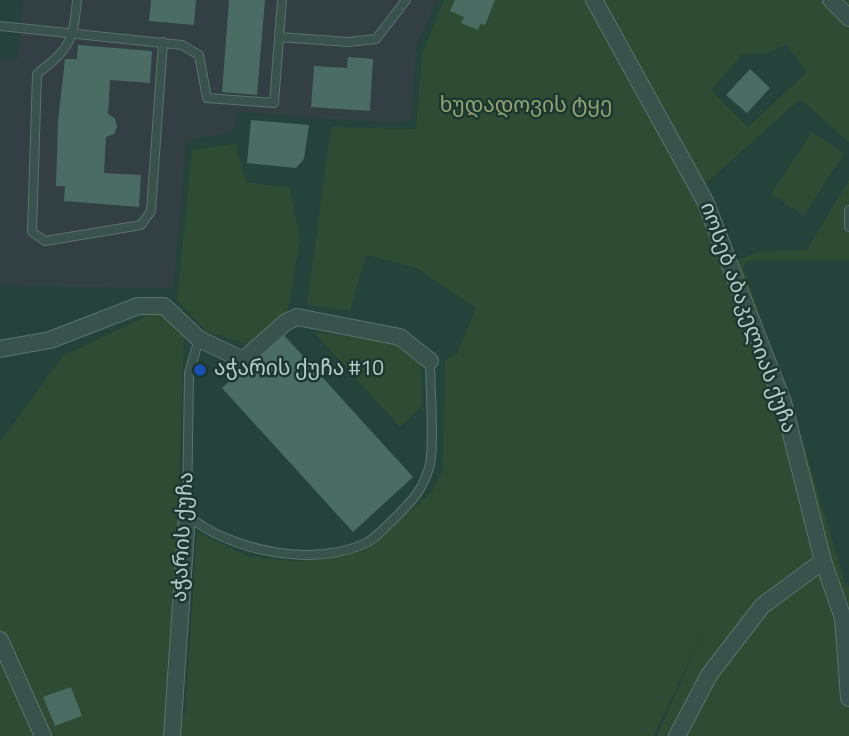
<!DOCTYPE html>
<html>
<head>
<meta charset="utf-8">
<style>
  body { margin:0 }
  canvas { display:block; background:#25433a }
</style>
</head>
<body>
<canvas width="849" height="736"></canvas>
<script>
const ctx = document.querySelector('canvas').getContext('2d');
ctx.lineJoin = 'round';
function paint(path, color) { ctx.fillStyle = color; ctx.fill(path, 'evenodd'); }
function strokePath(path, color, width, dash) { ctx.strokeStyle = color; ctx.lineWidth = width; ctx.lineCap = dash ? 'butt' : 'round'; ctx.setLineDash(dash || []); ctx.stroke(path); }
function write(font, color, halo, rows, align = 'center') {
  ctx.font = font + ' "Titillium Web","Noto Sans Georgian",sans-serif'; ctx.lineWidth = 5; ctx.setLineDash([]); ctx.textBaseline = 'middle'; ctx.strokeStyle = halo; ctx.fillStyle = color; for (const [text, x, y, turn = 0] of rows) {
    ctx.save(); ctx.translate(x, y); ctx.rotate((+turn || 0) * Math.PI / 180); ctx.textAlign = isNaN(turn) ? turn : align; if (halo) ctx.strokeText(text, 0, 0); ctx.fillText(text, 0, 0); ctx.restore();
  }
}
const medical = new Path2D(`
  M23,0H436L416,48L411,120L392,123L236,112L235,131L186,141L173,289L0,285V59H18Z`);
const green = new Path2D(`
  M444,0H849V142L800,99L704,185L735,261L758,252L807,250L849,180V260H749L743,266L804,445L846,587H849V736H657L705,628L653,736H0V442L63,356L162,309L184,337L171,702L185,716L197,532L249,557L298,561L365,551L432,492L443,469L445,360L457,354L476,308L417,268L366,255L350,310L307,305L331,127L416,129L422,54ZM786,44L807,72L748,127L711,90L742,55L771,52Z
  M812,132L844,153L804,215L771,194Z
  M235,143L246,182L290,188L300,241L287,314L251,345L207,332L177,300L192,151Z
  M314,332L397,343L421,365L423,405L400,427Z`);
const building = new Path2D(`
  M151,0H196L194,25L149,21Z
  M229,0H265L257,95L222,92Z
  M455,0H495L485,25L480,24L478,30L461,23L464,17L450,11Z
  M78,45L152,51L150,83L110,80L108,114L115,118L117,127L114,134L106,137L104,173L141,175L139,207L64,201L65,186H56L58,121L65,59H77Z
  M348,57L373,59L370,111L311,107L314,66L347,68Z
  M750,69L770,88L747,113L726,95Z
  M251,120L309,125L304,159L296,168L247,163Z
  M282,333L413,477L353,532L222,388Z
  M71,687L82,716L55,726L43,697Z`);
const service = new Path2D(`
  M77,0C73,42 70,48 37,74L32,232L45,241L141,225L151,211L163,42
  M0,26L182,45L199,55L207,98L274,103L282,0
  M279,37L348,42L376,39L406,0
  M849,210V227
  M199,339L189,373L187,515C230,551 311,567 364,544C376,539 387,525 397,516C412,501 423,489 429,468C435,449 430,385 430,361`);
const minor = new Path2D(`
  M594,0L705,201L783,402L823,561L843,618L849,698
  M831,0L849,18
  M0,349L50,340L138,306H164L199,339L243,360L286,322L297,317L400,337L430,361
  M0,640L43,736
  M172,736L187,515
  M677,736L709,675L762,606L823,561`);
const markers = [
  [200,370,7,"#1a4fb4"]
];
const parkNames = [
  ["ხუდადოვის ტყე",526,107]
];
const streetNames = [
  ["იოსებ აბაკელიას ქუჩა",747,318,70],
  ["აჭარის ქუჩა",184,537,-87]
];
const poiNames = [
  ["აჭარის ქუჩა #10",214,370]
];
paint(medical, '#323f43');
paint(green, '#2f4b33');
paint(building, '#4a6c63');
strokePath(service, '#5a736c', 10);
strokePath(minor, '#5a736c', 18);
strokePath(service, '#39534c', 8);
strokePath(minor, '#39534c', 16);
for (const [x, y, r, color] of markers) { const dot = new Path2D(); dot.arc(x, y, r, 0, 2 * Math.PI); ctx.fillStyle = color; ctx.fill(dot); strokePath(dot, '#1e3831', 2.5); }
write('21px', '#92a473', '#1e3831', parkNames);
write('21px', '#b6cdc7', '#1e3831', streetNames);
write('21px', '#b6cdc7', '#1e3831', poiNames, 'left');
</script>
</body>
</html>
